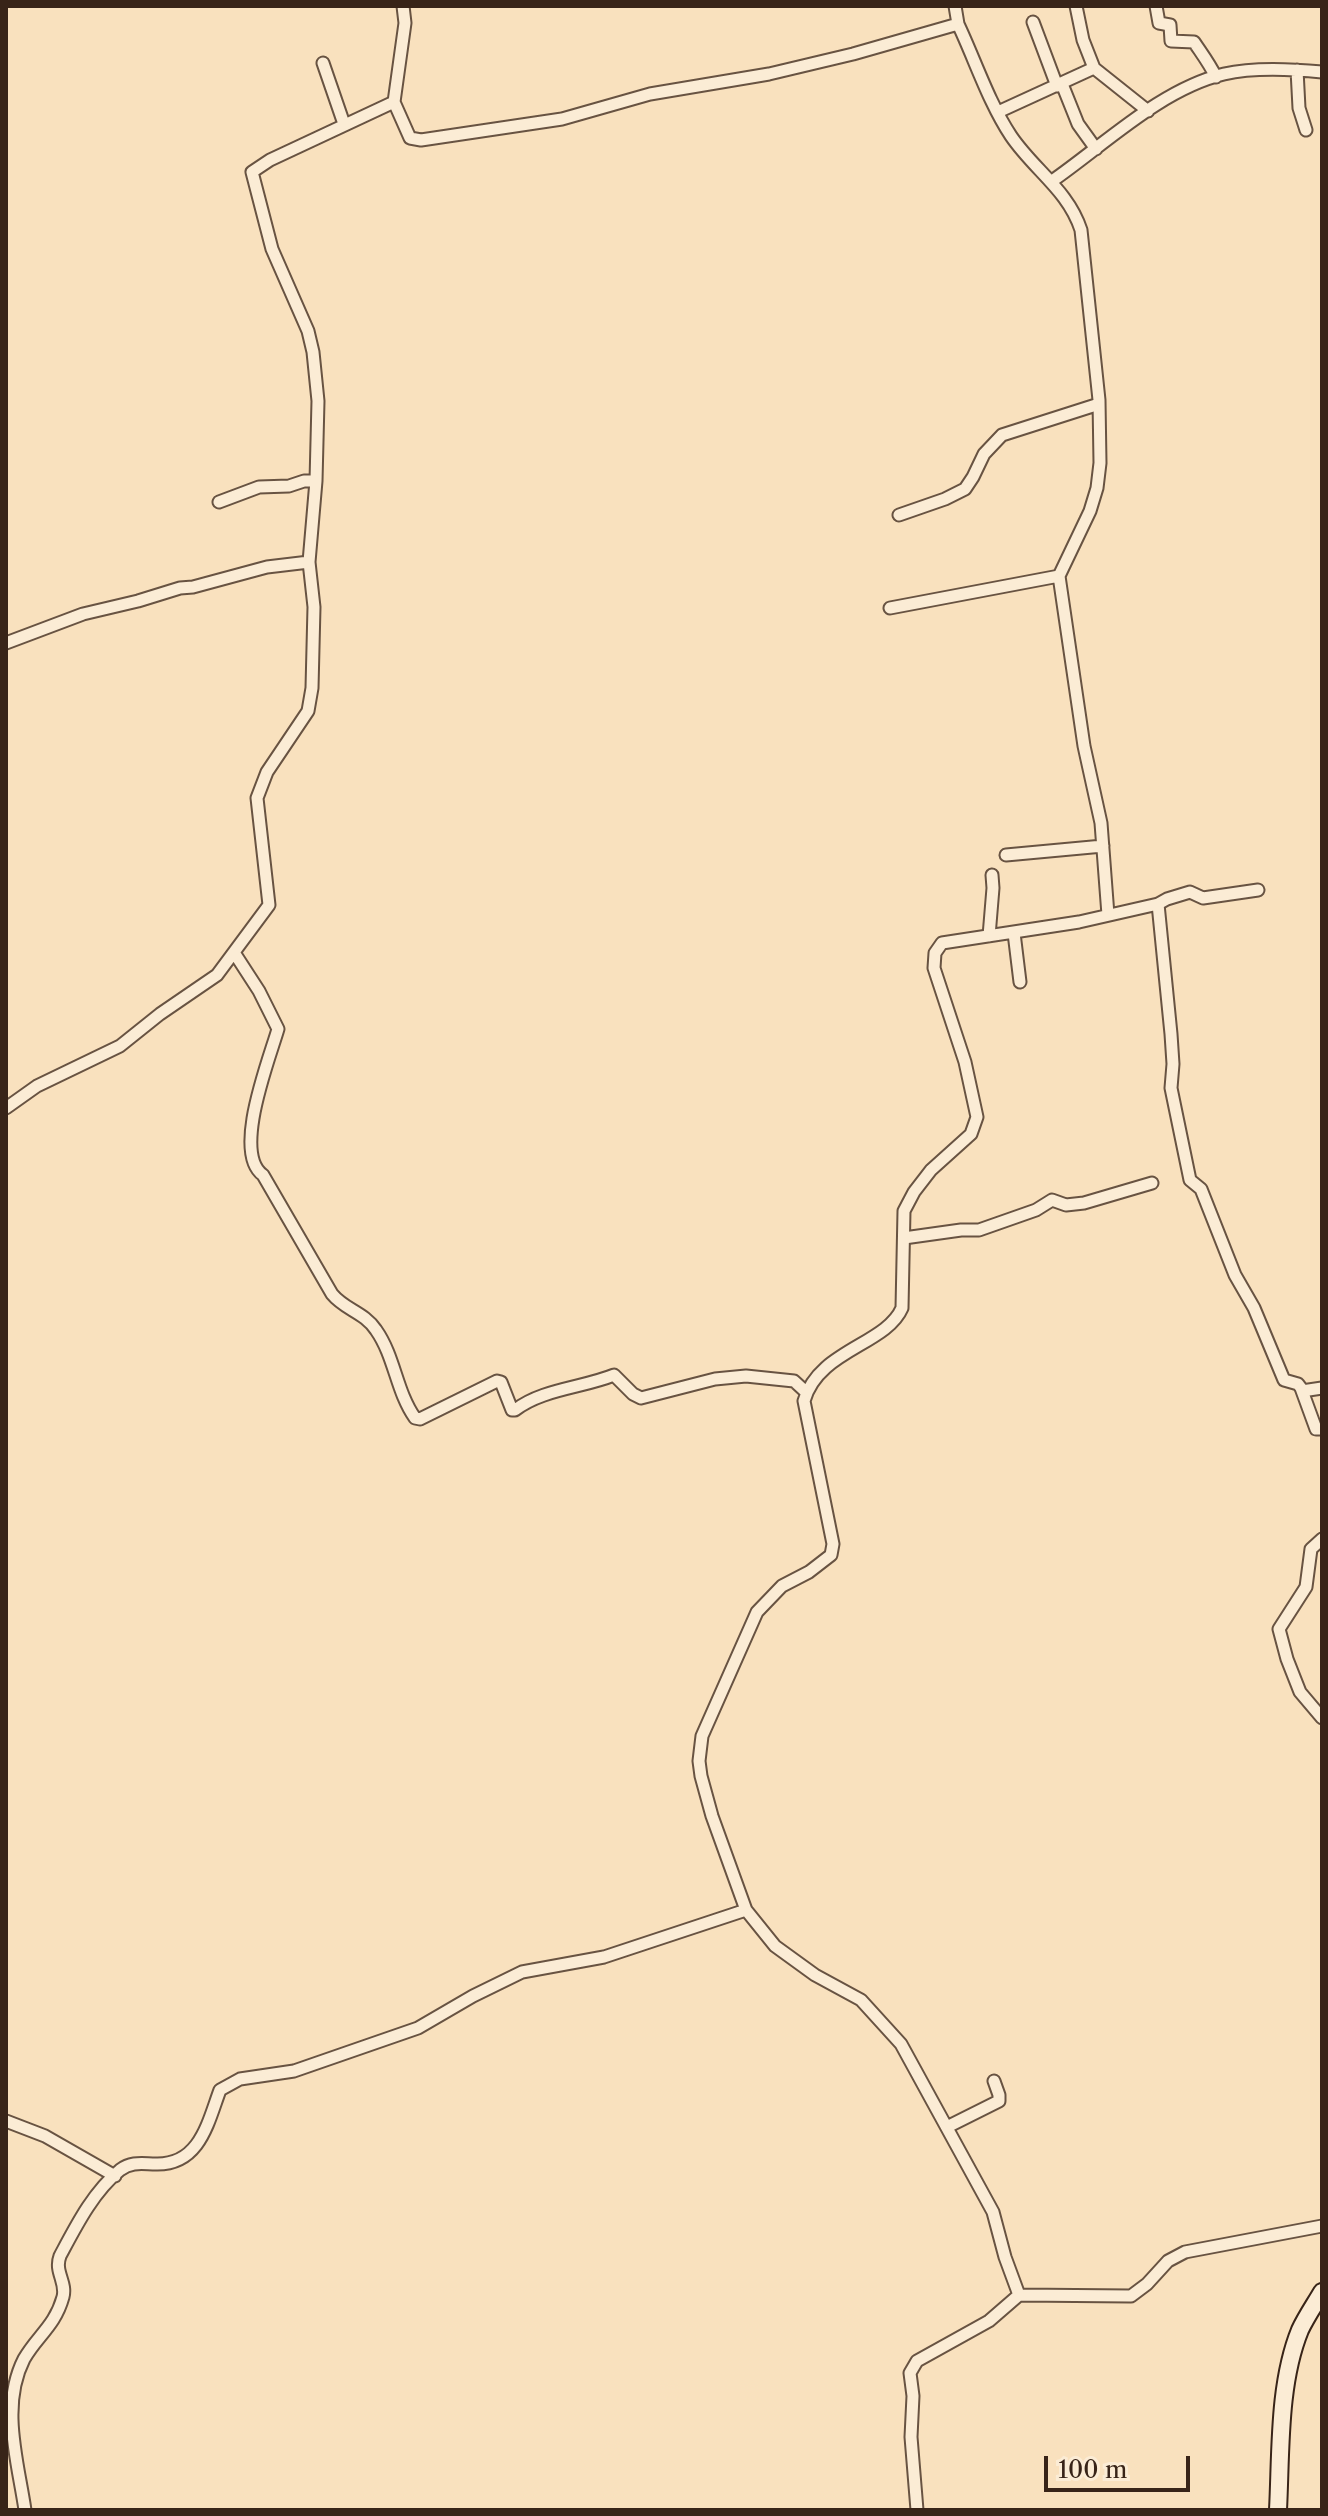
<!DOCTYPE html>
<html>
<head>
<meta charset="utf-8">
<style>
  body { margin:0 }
  #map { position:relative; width:1328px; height:2516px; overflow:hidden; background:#f9e1be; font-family:"Libre Caslon Text",serif }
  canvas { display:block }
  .frame { position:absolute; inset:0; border:8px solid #382418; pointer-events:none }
  .scale { position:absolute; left:1044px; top:2456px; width:146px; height:36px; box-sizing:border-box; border:4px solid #382418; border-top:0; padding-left:10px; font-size:24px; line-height:28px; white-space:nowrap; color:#382418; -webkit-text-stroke:6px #fbecd5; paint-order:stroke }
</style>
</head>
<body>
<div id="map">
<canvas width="1328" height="2516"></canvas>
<div class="frame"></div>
<div class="scale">100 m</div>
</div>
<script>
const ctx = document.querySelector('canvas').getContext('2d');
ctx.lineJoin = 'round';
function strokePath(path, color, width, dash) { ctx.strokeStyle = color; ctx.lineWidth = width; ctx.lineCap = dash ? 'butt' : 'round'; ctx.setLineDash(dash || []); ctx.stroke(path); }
const minor = new Path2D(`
  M955,6L958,24C975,60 989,103 1011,136C1034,170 1068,190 1081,230L1099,400L1100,463L1097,488L1090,511L1059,576L1084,746L1101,823L1108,915
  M1076,6L1083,40L1094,68
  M1156,6L1159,23L1170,25L1171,41L1194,42C1202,54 1209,63 1216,77
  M1033,22L1057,86
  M323,63L344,124
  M1297,70L1299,108L1306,130
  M1062,84L1078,124L1096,149
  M394,102L410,138L421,140L562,119L650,94L769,74L853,54L958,24
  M998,112L1094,68L1148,111
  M1052,181C1104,145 1161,89 1224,74C1254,67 1291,69 1322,72
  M219,502L259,487L289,486L304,481H316
  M899,515L945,499L965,489L973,477L984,454L1002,435L1099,404
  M890,608L1059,576
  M6,643L83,614L138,601L180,588L193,587L267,567L309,562
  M1006,855L1103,846
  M1158,904L1167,899L1190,892L1203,898L1258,890
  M1014,933L1020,982
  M989,936L993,888L992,875
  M235,954L259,991L278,1029C269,1060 232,1153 263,1175L332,1294C345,1310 364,1312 376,1330C395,1357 396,1391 415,1418L420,1419L497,1381L501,1382L512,1410H515C542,1389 582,1388 614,1375L633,1394L641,1398L715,1379L746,1376L794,1381L806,1392
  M6,1108L37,1086L120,1046L160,1014L217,975L269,905L257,798L267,772L308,711L312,688L314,607L309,562L316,481L318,401L313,352L308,331L272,249L252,172L270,160L394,102L405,23L403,6
  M904,1238L961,1230H979L1036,1210L1052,1200L1066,1205L1084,1203L1152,1183
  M1302,1391L1322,1388
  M1322,1429H1316L1301,1388L1298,1384L1284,1380L1254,1308L1235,1275L1201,1189L1190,1180L1171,1088L1173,1064L1171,1034L1158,904L1079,922L942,943L935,953L934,968L965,1062L977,1117L971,1134L931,1170L914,1192L904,1211L902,1308C886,1345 818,1350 804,1401L833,1544L831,1555L809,1572L782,1586L757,1612L702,1736L699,1761L701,1776L712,1816L746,1910L775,1946L815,1975L861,2000L901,2044L993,2212L1005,2257L1019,2295L1131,2296L1147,2284L1168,2261L1185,2252L1322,2226
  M1322,1539L1311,1549L1306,1587L1279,1629L1287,1659L1300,1692L1322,1718
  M6,2121L45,2136L115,2176
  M947,2127L999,2101V2095L994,2081
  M25,2510C18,2462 0,2406 24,2359C37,2336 55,2326 63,2297C67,2282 54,2272 60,2256C76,2226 93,2192 120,2170C132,2161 143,2164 156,2164C200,2165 208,2122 220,2090L240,2079L294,2071L418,2028L473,1996L522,1972L604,1957L746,1910
  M917,2510L911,2437L913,2396L910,2373L917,2361L989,2321L1019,2295`);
const secondary = new Path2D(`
  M1278,2510C1281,2452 1278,2384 1300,2330C1306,2317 1315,2304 1322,2292`);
strokePath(minor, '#685342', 15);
strokePath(secondary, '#382418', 20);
strokePath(minor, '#fbecd5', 11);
strokePath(secondary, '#fbecd5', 16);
</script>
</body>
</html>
